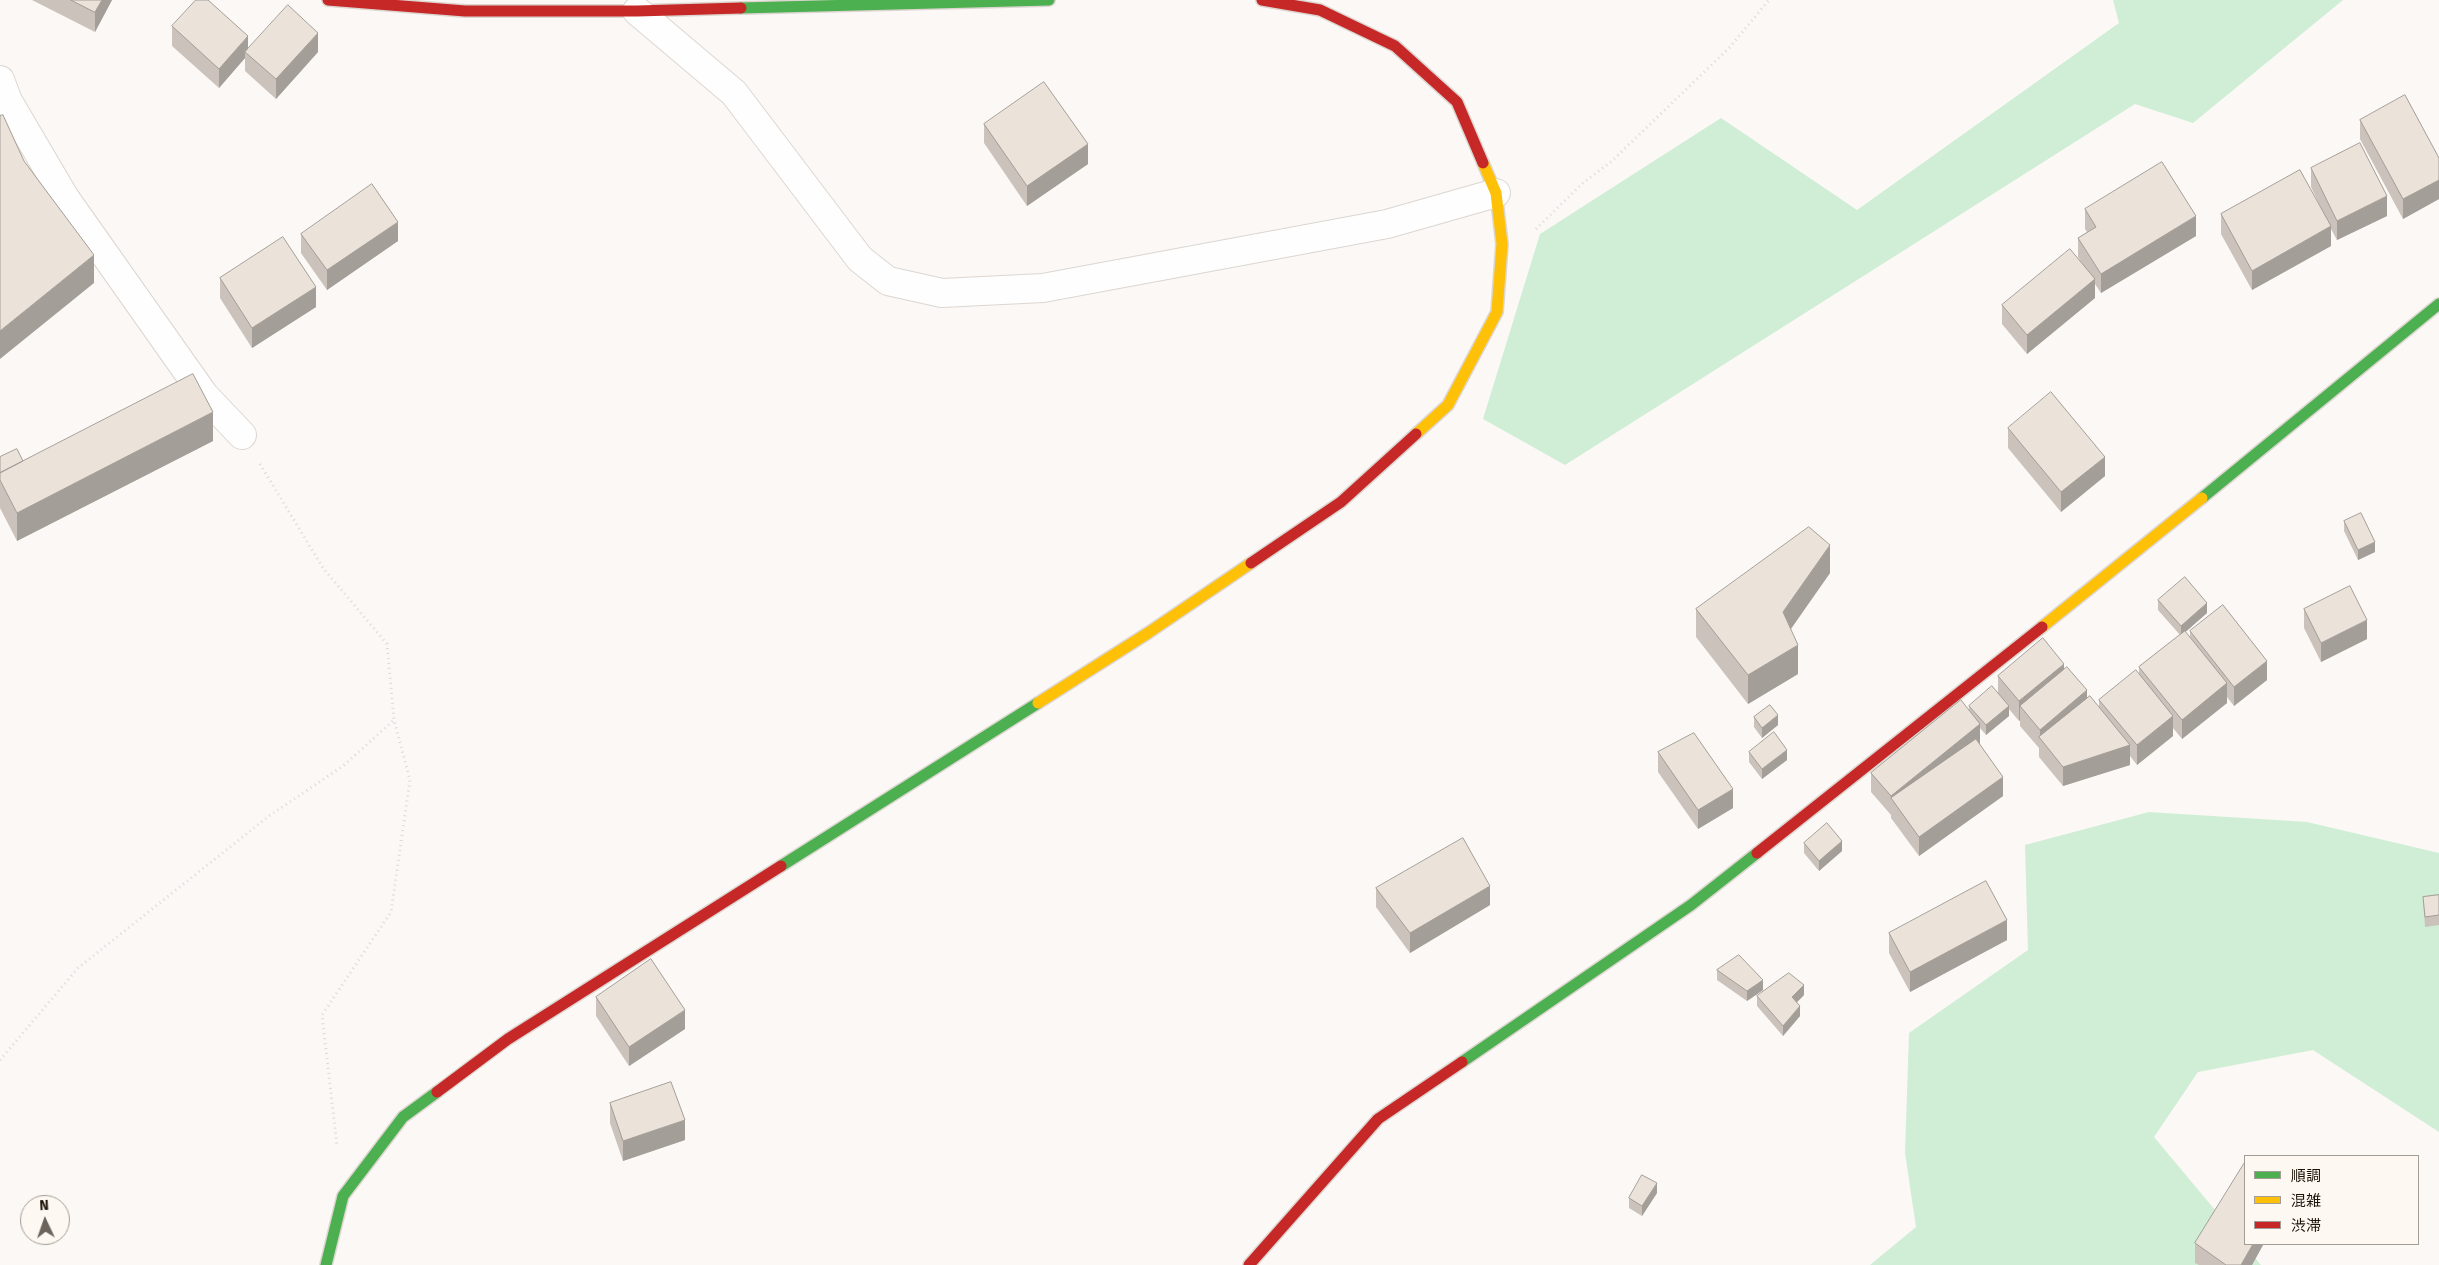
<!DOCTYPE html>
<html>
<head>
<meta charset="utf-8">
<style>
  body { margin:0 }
  #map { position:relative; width:2439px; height:1265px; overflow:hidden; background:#fbf8f6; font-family:"Fira Sans","Noto Sans JP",sans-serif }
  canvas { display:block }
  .legend { position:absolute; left:2244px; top:1155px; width:175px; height:90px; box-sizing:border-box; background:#fef8f3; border:1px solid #a49d95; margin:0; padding:6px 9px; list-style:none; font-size:15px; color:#1d1409 }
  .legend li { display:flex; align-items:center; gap:10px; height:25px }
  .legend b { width:25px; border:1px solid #a49d95 }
  .north { position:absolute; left:20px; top:1195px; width:50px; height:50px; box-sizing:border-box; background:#fef8f3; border:1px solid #a49d95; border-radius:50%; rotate:357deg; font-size:14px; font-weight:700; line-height:20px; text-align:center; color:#1d1409 }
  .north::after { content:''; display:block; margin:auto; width:18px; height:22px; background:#6b645c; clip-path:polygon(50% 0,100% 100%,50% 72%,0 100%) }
</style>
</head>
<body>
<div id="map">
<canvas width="2439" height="1265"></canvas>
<ul class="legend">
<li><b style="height:6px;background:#4caf50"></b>順調</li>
<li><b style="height:6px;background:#ffc107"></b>混雑</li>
<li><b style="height:6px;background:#c62828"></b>渋滞</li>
</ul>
<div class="north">N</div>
</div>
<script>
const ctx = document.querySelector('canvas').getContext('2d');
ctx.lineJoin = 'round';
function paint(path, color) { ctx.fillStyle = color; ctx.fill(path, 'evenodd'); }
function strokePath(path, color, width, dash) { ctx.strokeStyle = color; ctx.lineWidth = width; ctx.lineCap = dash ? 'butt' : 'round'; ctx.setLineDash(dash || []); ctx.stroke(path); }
const green = new Path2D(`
  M2113,0H2343L2193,123L2135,104L1565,465L1483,419L1540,234L1721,118L1857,210L2119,23Z
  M2149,812L2307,822L2439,853V1132L2313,1050L2198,1072L2154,1137L2261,1265H1870L1916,1227L1905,1153L1909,1033L2028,950L2025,845Z`);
const path = new Path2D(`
  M1536,229L1583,183L1612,161L1730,47L1769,0
  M260,464L323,568L387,644L394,720L410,780L391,912L322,1015L337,1146
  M0,1060L78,968L269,816L343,766L394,720`);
const street = new Path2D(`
  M637,11L734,93L860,259L888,281L942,293L1043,288L1387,224L1496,193
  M0,80L8,101L65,198L204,395L242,435`);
const fast = new Path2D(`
  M741,8L1049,0
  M2202,498L2439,304
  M781,866L1038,703
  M1462,1062L1691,905L1757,853
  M326,1265L343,1196L403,1117L437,1092`);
const slow = new Path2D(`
  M1416,434L1448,405L1497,312L1502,244L1496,193L1483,163
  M2042,627L2202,498
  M1038,703L1148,633L1251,563`);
const jam = new Path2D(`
  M328,0L465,11H637L741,8
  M1262,0L1320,10L1395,46L1457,102L1483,163
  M1251,563L1341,502L1416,434
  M1757,853L2042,627
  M437,1092L508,1039L781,866
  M1249,1265L1378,1119L1462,1062`);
const wall = new Path2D(`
  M32,0H112L95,32Z
  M172,26L248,49L318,52L276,99L245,71V58L219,88L172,46Z
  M2360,120L2439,158V199L2403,219L2360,139Z
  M984,124L1088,164L1027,206L984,143Z
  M2311,168L2387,216L2337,240L2331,229V246L2252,290L2221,234V214L2321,208L2311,187Z
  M2085,209L2196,236L2101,293L2095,284V298L2027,354L2002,324V305L2083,265L2078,257V238L2087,232L2085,229Z
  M301,234L398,241L327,290L301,253Z
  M220,278L316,307L252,348L220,298Z
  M2008,428L2105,476L2061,512L2008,448Z
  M213,441L17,541L0,508V457L23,461Z
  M2344,521L2375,552L2358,560L2344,531Z
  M1830,573L1791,629L1798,674L1748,704L1696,637V609Z
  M2158,600L2207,613L2185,632L2190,637V631L2267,680L2234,706L2227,697V703L2182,739L2173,728V736L2137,765L2130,756V765L2063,786L2039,757V748L2020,726V720L2019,721L2009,709V716L1986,735L1980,728V744H1979L2003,796L1919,856L1891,818V815L1871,792V773L1969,710V706L1998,693V676L2064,669L2087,698L2099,708V700L2139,675V667L2180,635L2158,610Z
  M2304,609L2367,639L2321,662L2304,628Z
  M1754,717L1778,725L1762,738L1754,727Z
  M1658,752L1733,808L1698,829L1658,772Z
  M1749,752L1787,760L1762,779L1749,762Z
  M1804,843L1842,851L1819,871L1804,853Z
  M1376,888L1490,905L1410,953L1376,907Z
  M2439,895V925L2425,927L2423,897Z
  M1889,933L2007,940L1910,992L1889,953Z
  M1717,970L1763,990L1747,1001L1717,980Z
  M1804,995L1797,1002L1800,1016L1783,1036L1757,1006V996Z
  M596,997L685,1029L629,1066L596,1016Z
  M610,1103L685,1140L623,1161L610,1123Z
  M1657,1193L1642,1216L1629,1208V1198Z
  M2195,1243L2245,1244H2269L2263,1245L2252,1265H2199L2195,1263Z`);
const shadedWall = new Path2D(`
  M102,0H112L95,32V12Z
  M318,33V52L276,99V79Z
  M248,36V54L245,52V58L219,88V69Z
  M1088,144V164L1027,206V186Z
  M2439,180V199L2403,219V199Z
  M2387,196V216L2337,240V221Z
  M2196,216V236L2101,293V274Z
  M398,222V241L327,290V270Z
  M2331,226V246L2252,290V271Z
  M94,255V283L0,359V331Z
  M2095,279V298L2027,354V335Z
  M316,287V307L252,348V328Z
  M213,412V441L17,541V513Z
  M2105,457V476L2061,512V492Z
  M2375,542V552L2358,560V550Z
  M1830,545V573L1783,640V612Z
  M2207,603V613L2181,636V626Z
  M2367,620V639L2321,662V643Z
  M1798,645V674L1748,704V675Z
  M2267,661V680L2234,706V687Z
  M2064,664V683L2020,706V720L2019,721V701Z
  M2227,683V703L2182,739V720Z
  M2087,690V710L2040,739V730Z
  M2009,706V716L1986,735V725Z
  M1778,715V725L1762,738V728Z
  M2173,716V736L2137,765V745Z
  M1980,724V744L1899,809L1891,798V815V796Z
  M2130,745V765L2063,786V767Z
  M1787,750V760L1762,779V769Z
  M2003,777V796L1919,856V837Z
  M1733,789V808L1698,829V810Z
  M1842,841V851L1819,871V861Z
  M1490,886V905L1410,953V933Z
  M2007,920V940L1910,992V972Z
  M1763,980V990L1747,1001V991Z
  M1804,985V995L1792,1007V997Z
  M1800,1006V1016L1783,1036V1026Z
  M685,1010V1029L629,1066V1047Z
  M685,1120V1140L623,1161V1141Z
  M1657,1183V1193L1642,1216V1206Z
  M2253,1244H2269L2263,1245L2252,1265H2241Z`);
const building = new Path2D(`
  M71,0H102L95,12Z
  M196,0H208L248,36L219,69L172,26Z
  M288,5L318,33L276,79L245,52Z
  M1044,82L1088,144L1027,186L984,124Z
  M2405,95L2439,158V180L2403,199L2360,120Z
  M3,115L24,161L94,255L0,331V116Z
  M2360,143L2387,196L2337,221L2311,168Z
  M2162,162L2196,216L2101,274L2078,238L2096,227L2085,209Z
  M2300,170L2331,226L2252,271L2221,214Z
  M372,184L398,222L327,270L301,234Z
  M283,237L316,287L252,328L220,278Z
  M2070,249L2095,279L2027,335L2002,305Z
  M193,374L213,412L17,513L0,480V473Z
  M2051,392L2105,457L2061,492L2008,428Z
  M17,449L23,461L0,473V457Z
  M2361,513L2375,542L2358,550L2344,521Z
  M1809,527L1830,545L1783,612L1798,645L1748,675L1696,609Z
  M2185,577L2207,603L2181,626L2158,600Z
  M2350,586L2367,620L2321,643L2304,609Z
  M2223,605L2267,661L2234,687L2190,631Z
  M2185,631L2227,683L2182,720L2139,667Z
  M2043,638L2064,664L2019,701L1998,676Z
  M2067,667L2087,690L2040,730L2020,706Z
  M2136,670L2173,716L2137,745L2099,700Z
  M1992,686L2009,706L1986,725L1969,706Z
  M2090,696L2130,745L2063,767L2039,737Z
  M1961,700L1980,724L1891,796L1871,773Z
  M1770,705L1778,715L1762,728L1754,717Z
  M1774,732L1787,750L1762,769L1749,752Z
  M1694,733L1733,789L1698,810L1658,752Z
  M1976,739L2003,777L1919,837L1891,798Z
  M1827,823L1842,841L1819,861L1804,843Z
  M1463,838L1490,886L1410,933L1376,888Z
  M1986,881L2007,920L1910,972L1889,933Z
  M2439,895V915L2425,917L2423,897Z
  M1739,955L1763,980L1747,991L1717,970Z
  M651,959L685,1010L629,1047L596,997Z
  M1789,973L1804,985L1792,997L1800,1006L1783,1026L1757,996Z
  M671,1082L685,1120L623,1141L610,1103Z
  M2245,1162V1244H2253L2241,1265H2226L2195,1243Z
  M1642,1175L1657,1183L1642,1206L1629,1198Z`);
paint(green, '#cfeed5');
strokePath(street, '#ddd6d0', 30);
strokePath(fast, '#ddd6d0', 14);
strokePath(slow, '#ddd6d0', 14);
strokePath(jam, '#ddd6d0', 14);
strokePath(path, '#dbdad9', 3, [1, 4]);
strokePath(street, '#fefefe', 28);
strokePath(fast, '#4caf50', 11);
strokePath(slow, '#ffc107', 11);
strokePath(jam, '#c62828', 11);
paint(wall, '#cac2bb');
paint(shadedWall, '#a49e98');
paint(building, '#ebe2d9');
strokePath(building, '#a49e98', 1);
</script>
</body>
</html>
